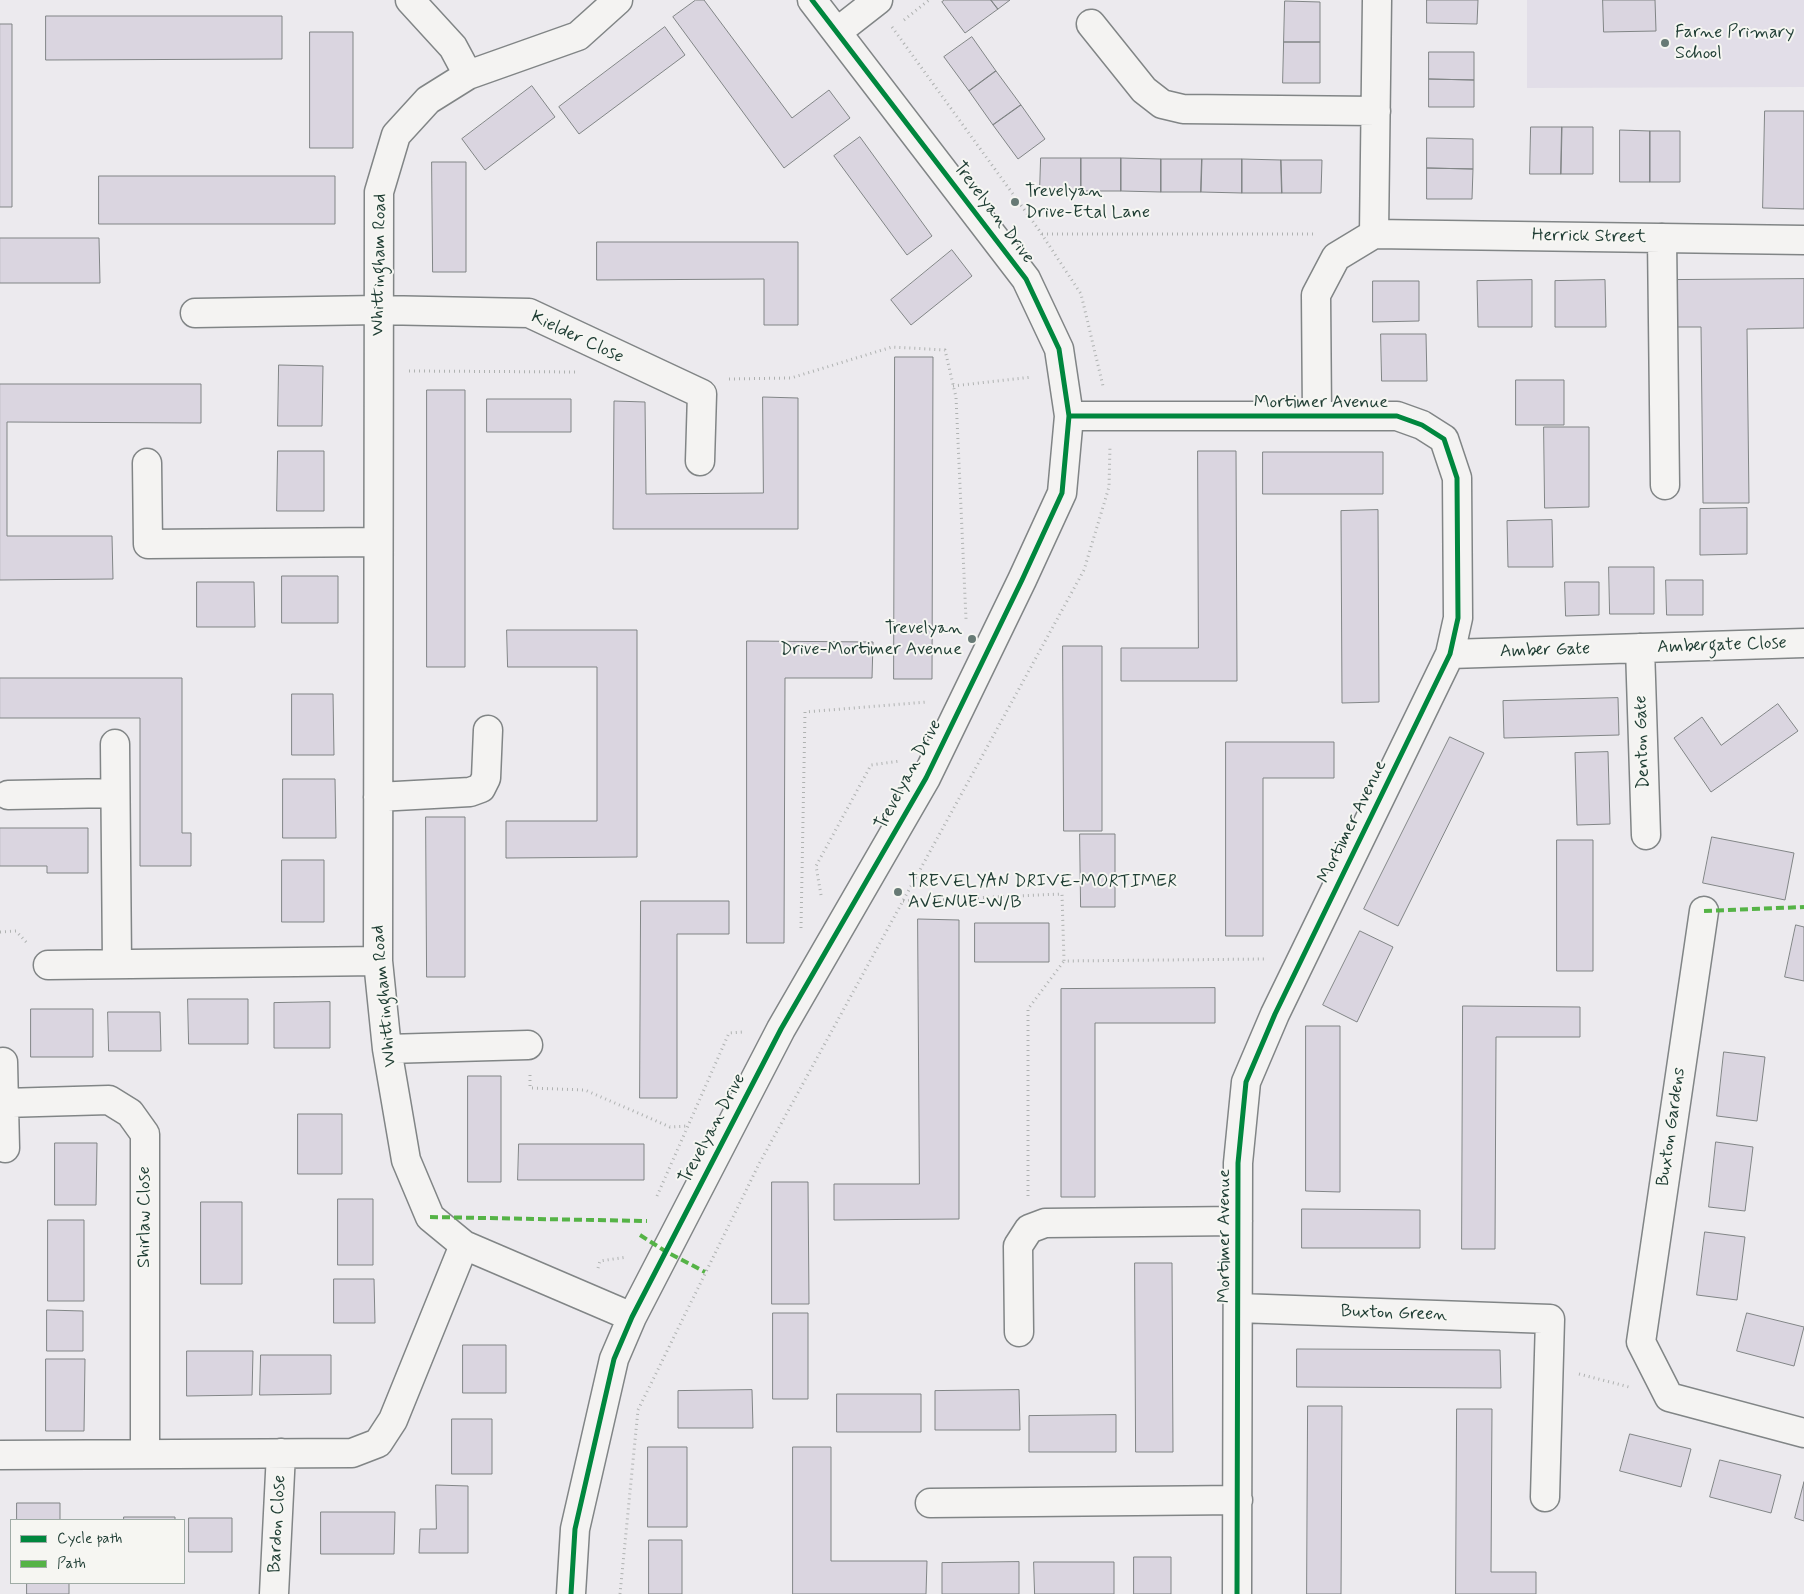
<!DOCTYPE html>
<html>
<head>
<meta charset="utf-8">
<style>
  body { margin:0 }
  #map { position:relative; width:1804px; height:1594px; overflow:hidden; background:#eceaee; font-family:Mynerve,sans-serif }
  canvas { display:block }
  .legend { position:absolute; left:10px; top:1519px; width:175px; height:65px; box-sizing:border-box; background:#f6f6f2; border:1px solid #a0aca6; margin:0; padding:6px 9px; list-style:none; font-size:15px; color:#1f3d34 }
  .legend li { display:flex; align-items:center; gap:10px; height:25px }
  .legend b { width:25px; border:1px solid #a0aca6 }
</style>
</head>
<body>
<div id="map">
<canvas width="1804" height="1594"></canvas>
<ul class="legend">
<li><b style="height:6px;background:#00873e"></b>Cycle path</li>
<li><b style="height:6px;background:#55b346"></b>Path</li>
</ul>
</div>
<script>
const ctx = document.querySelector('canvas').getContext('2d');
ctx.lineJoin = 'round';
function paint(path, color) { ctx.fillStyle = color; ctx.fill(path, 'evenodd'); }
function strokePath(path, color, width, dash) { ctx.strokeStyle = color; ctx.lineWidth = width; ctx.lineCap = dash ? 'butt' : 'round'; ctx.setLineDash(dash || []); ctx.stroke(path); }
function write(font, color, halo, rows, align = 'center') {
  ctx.font = font + ' Mynerve,sans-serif'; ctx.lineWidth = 4; ctx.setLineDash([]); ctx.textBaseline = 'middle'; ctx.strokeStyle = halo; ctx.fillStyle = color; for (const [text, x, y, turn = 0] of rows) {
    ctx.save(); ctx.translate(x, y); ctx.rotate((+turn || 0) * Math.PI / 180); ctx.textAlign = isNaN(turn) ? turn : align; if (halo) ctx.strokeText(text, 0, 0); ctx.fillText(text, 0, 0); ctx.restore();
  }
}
const built = new Path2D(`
  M1527,0H1804V87L1527,88Z`);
const building = new Path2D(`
  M696,0H704L792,118L829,90L850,118L784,168L673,17Z
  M945,0H991L998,9L965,33L942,2Z
  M991,0H1010L998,9Z
  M1427,0H1478L1477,24L1427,23Z
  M1603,0H1655L1656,31L1604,32Z
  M1285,1L1320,2V42H1284Z
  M46,16H282V59L46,60Z
  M0,24H12V207H0Z
  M665,27L685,55L579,134L559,107Z
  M310,32H353V148H310Z
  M972,37L996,71L969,91L944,57Z
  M1284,42H1320V83H1283Z
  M1429,52H1474V80L1429,79Z
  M996,71L1021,105L993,125L969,91Z
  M1429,79L1474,80V107H1429Z
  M532,86L555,117L485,170L462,139Z
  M1021,105L1045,139L1018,159L993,125Z
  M1765,111H1804V209L1763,208Z
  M1531,127H1562L1561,174H1530Z
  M1562,127H1593V174H1561Z
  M1620,130L1650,131V182H1620Z
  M1650,131H1680V182H1650Z
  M860,137L932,236L907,255L834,156Z
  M1427,138L1473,139V169L1427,168Z
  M1041,158H1081V191H1040Z
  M1081,158H1121V191H1081Z
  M1121,158L1161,159V192L1121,191Z
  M1161,159H1202L1201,192H1161Z
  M1202,159H1242V193L1201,192Z
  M1242,159L1281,160L1282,193H1242Z
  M1281,160H1322L1321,193H1282Z
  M432,162H466V272H433Z
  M1427,168L1473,169L1472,199H1427Z
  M99,176H335V224H99Z
  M0,238H99L100,283H0Z
  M597,242H798V325H764V279L597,280Z
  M952,250L972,276L911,325L891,300Z
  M1804,279V328L1747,329L1749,503H1703L1701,327H1673L1672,280Z
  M1532,280V327H1478L1477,281Z
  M1605,280L1606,327H1555V281Z
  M1373,281H1419V321L1373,322Z
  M1381,334H1426L1427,381H1382Z
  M895,357H933L932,679H894Z
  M279,365L323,366L322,426H278Z
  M1516,380H1564V425H1516Z
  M0,384H201V423L7,422V536H112L113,579L0,580Z
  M427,390H465V667H427Z
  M763,397L798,398V529H613L614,401L645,402L646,494L763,493Z
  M487,399H571V432H487Z
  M1544,427H1589V507L1545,508Z
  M278,451H324V511H277Z
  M1198,451H1236L1237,681H1121V648H1198Z
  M1263,452H1383V494H1263Z
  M1747,508V554L1700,555V509Z
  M1378,510L1379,702L1342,703L1341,511Z
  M1552,520L1553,567H1508L1507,521Z
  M1609,567H1654V614H1610Z
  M282,576H338V623H282Z
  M1666,580H1703V615H1667Z
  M197,582H254L255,627H197Z
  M1565,582H1599V615L1566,616Z
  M507,630H637V857L506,858V821H597V667H508Z
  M747,641L873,642L872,678H785L784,943H747Z
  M1063,646H1102V831H1064Z
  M0,678H182V833H191V866H140V718H0Z
  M292,694H333L334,755H292Z
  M1618,698L1619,735L1504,738L1503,701Z
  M1778,704L1798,731L1711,792L1674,738L1702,717L1721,745Z
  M1450,737L1484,753L1398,926L1364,909Z
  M1226,742H1334V778H1263V936H1226Z
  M1608,752L1610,824L1577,825L1575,753Z
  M283,779H335L336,838H283Z
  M426,817H465V977H427Z
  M0,828H88V873H47V866H0Z
  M1080,834H1115V907H1081Z
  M1712,837L1794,853L1785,900L1703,883Z
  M1557,840H1593V971H1557Z
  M282,860H324V922H282Z
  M641,901H729V934H677V1098H640Z
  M918,919L959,920V1219L834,1220V1184H919Z
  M975,923H1049V962H975Z
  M1796,925L1804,927V981L1785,977Z
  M1360,931L1393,947L1357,1022L1323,1005Z
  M1215,988V1023H1095V1197H1061V989Z
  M188,999H248V1044H189Z
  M330,1002V1048H274V1003Z
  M1463,1006L1580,1007V1037H1496L1495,1249H1462Z
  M31,1009H93V1057H31Z
  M108,1012H160L161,1051H109Z
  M1306,1026H1340V1192L1306,1191Z
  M1724,1052L1765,1057L1757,1121L1717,1116Z
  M468,1076H501V1182H468Z
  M298,1114H342V1174H298Z
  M1716,1142L1753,1147L1745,1211L1709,1207Z
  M55,1143H97L96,1205H55Z
  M519,1144H644V1180H518Z
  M772,1182H808L809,1304H772Z
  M338,1199H373V1265H338Z
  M201,1202H242V1284H201Z
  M1302,1209L1420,1210V1248H1302Z
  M48,1220H84V1301H48Z
  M1705,1232L1745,1237L1737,1300L1697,1295Z
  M1135,1263H1172L1173,1452H1136Z
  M334,1279H374L375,1323H334Z
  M47,1310L83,1311V1351H47Z
  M773,1313H808V1399H773Z
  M1747,1313L1804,1327L1794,1366L1737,1351Z
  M463,1345H506V1393H463Z
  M1297,1349L1500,1350L1501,1388L1297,1387Z
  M187,1351H253L252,1395L187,1396Z
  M261,1355H331V1394L260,1395Z
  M46,1359H85L84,1431H46Z
  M752,1390L753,1428H678V1391Z
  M1019,1390L1020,1430H935V1391Z
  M837,1394H921V1432H837Z
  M1308,1406H1342L1341,1594H1307Z
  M1457,1409H1492L1491,1572H1536V1594H1456Z
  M1116,1415V1452H1029V1416Z
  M452,1419H492V1474H452Z
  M1630,1434L1691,1449L1681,1487L1620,1471Z
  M648,1447H687V1527H648Z
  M793,1447H831V1561H927L926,1594H793Z
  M1720,1460L1781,1475L1771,1513L1710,1497Z
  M1804,1482V1521L1795,1518Z
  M436,1485L468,1486V1553H419L420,1529H436Z
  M17,1503H60V1520H17Z
  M321,1512H395L394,1554H321Z
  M124,1517H175V1520H124Z
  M189,1518H232V1552H189Z
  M649,1540H682V1594H649Z
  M1134,1557H1171V1594H1134Z
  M1019,1562V1594H942V1563Z
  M1034,1562H1114V1594H1035Z
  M27,1583H69V1594H27Z`);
const path = new Path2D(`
  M904,20L929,0
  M892,27L1039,230L1081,294L1103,386
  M1042,234H1313
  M409,371L578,372
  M729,379L791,378L892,347L945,350L956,397L966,619
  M953,386L1032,377
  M821,895L816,866L871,765L900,761
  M903,901L1062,894L1064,961L1266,959
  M801,928L805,712L927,702
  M0,932L16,931L27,943
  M530,1075V1088L585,1090L670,1127L687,1126
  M657,1196L729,1033L743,1032
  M1028,1196V1009L1064,961
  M598,1268L600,1261L627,1257
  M1579,1374L1629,1387
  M620,1594L638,1410L759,1164L1084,570L1109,487L1110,446`);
const minor = new Path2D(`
  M410,0L453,47L468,75
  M618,0L578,36L468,75L428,100L396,135L379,192L378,961L387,1049L406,1160L430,1217L464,1245L632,1317
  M1091,24L1144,90L1162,104L1183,109L1376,111
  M837,32L878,0
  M1374,234L1377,0
  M1662,238L1665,485
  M195,313L378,310L529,313L702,394L700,461
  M1069,416H1397L1422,425L1444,439L1457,478L1458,618L1450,654L1275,1014L1246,1082L1238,1163L1237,1594
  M1317,416L1316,295L1336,257L1374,234L1804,240
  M147,463L148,544L378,542
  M1640,648L1646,835
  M1450,654L1804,643
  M115,744L117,964
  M8,795L115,793
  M378,797L470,792L481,788L486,778L488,730
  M1704,911L1641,1342L1669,1397L1804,1433
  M48,965L378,961
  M387,1049L528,1045
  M3,1062L5,1148
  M4,1103L109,1100L130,1113L145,1134V1454
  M1238,1308L1550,1319L1545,1497
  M1019,1332L1018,1246L1029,1229L1045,1223L1238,1221
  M0,1455L352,1453L378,1443L393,1420L464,1245
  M930,1503L1238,1500
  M274,1594L281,1453
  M571,1594L575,1529L614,1359L632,1317L781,1029L926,778L1022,580L1062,493L1069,416L1059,349L1026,279L812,0`);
const quiet = new Path2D(`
  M1704,911L1804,907
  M430,1217L647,1221
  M640,1235L665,1251L705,1272`);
const cycleway = new Path2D(`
  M1069,416H1397L1422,425L1444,439L1457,478L1458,618L1450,654L1275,1014L1246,1082L1238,1163L1237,1594
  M571,1594L575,1529L614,1359L632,1317L781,1029L926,778L1022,580L1062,493L1069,416L1059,349L1026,279L812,0`);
const markers = [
  [1665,43,5,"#677a75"],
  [1015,202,5,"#677a75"],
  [972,639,5,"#677a75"],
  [898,892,5,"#677a75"]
];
const poiNames = [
  ["Farne Primary",1675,33],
  ["School",1675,54],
  ["Trevelyan",1025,192],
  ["Drive-Etal Lane",1025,213],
  ["Trevelyan",962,629,"right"],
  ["Drive-Mortimer Avenue",962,650,"right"],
  ["TREVELYAN DRIVE-MORTIMER",908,882],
  ["AVENUE-W/B",908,903]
];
const streetNames = [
  ["Trevelyan Drive",993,213,53],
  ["Herrick Street",1589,237,1],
  ["Whittingham Road",380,265,-89],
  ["Kielder Close",577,338,25],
  ["Mortimer Avenue",1321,403],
  ["Ambergate Close",1722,646,-2],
  ["Amber Gate",1545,651,-2],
  ["Denton Gate",1643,742,-92],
  ["Trevelyan Drive",909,775,-62],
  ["Mortimer Avenue",1353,822,-64],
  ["Whittingham Road",385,996,-95],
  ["Buxton Gardens",1672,1127,-82],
  ["Trevelyan Drive",713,1129,-62],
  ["Shirlaw Close",145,1217,-90],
  ["Mortimer Avenue",1225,1236,-90],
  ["Buxton Green",1394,1314,2],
  ["Bardon Close",278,1524,-87]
];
paint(built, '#e2dee8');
paint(building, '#dad5e0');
strokePath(building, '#818586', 1);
strokePath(minor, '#818586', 31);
strokePath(path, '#afb2b1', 3, [1, 4]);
strokePath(minor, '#f4f3f2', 28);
strokePath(quiet, '#55b346', 4, [8, 4]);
strokePath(cycleway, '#00873e', 5);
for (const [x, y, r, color] of markers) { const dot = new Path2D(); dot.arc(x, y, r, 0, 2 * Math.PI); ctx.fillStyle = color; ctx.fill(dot); strokePath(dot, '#f6f6f2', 2); }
write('18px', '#1f3d34', '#f6f6f2', poiNames, 'left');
write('18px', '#1f3d34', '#f6f6f2', streetNames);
</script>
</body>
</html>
